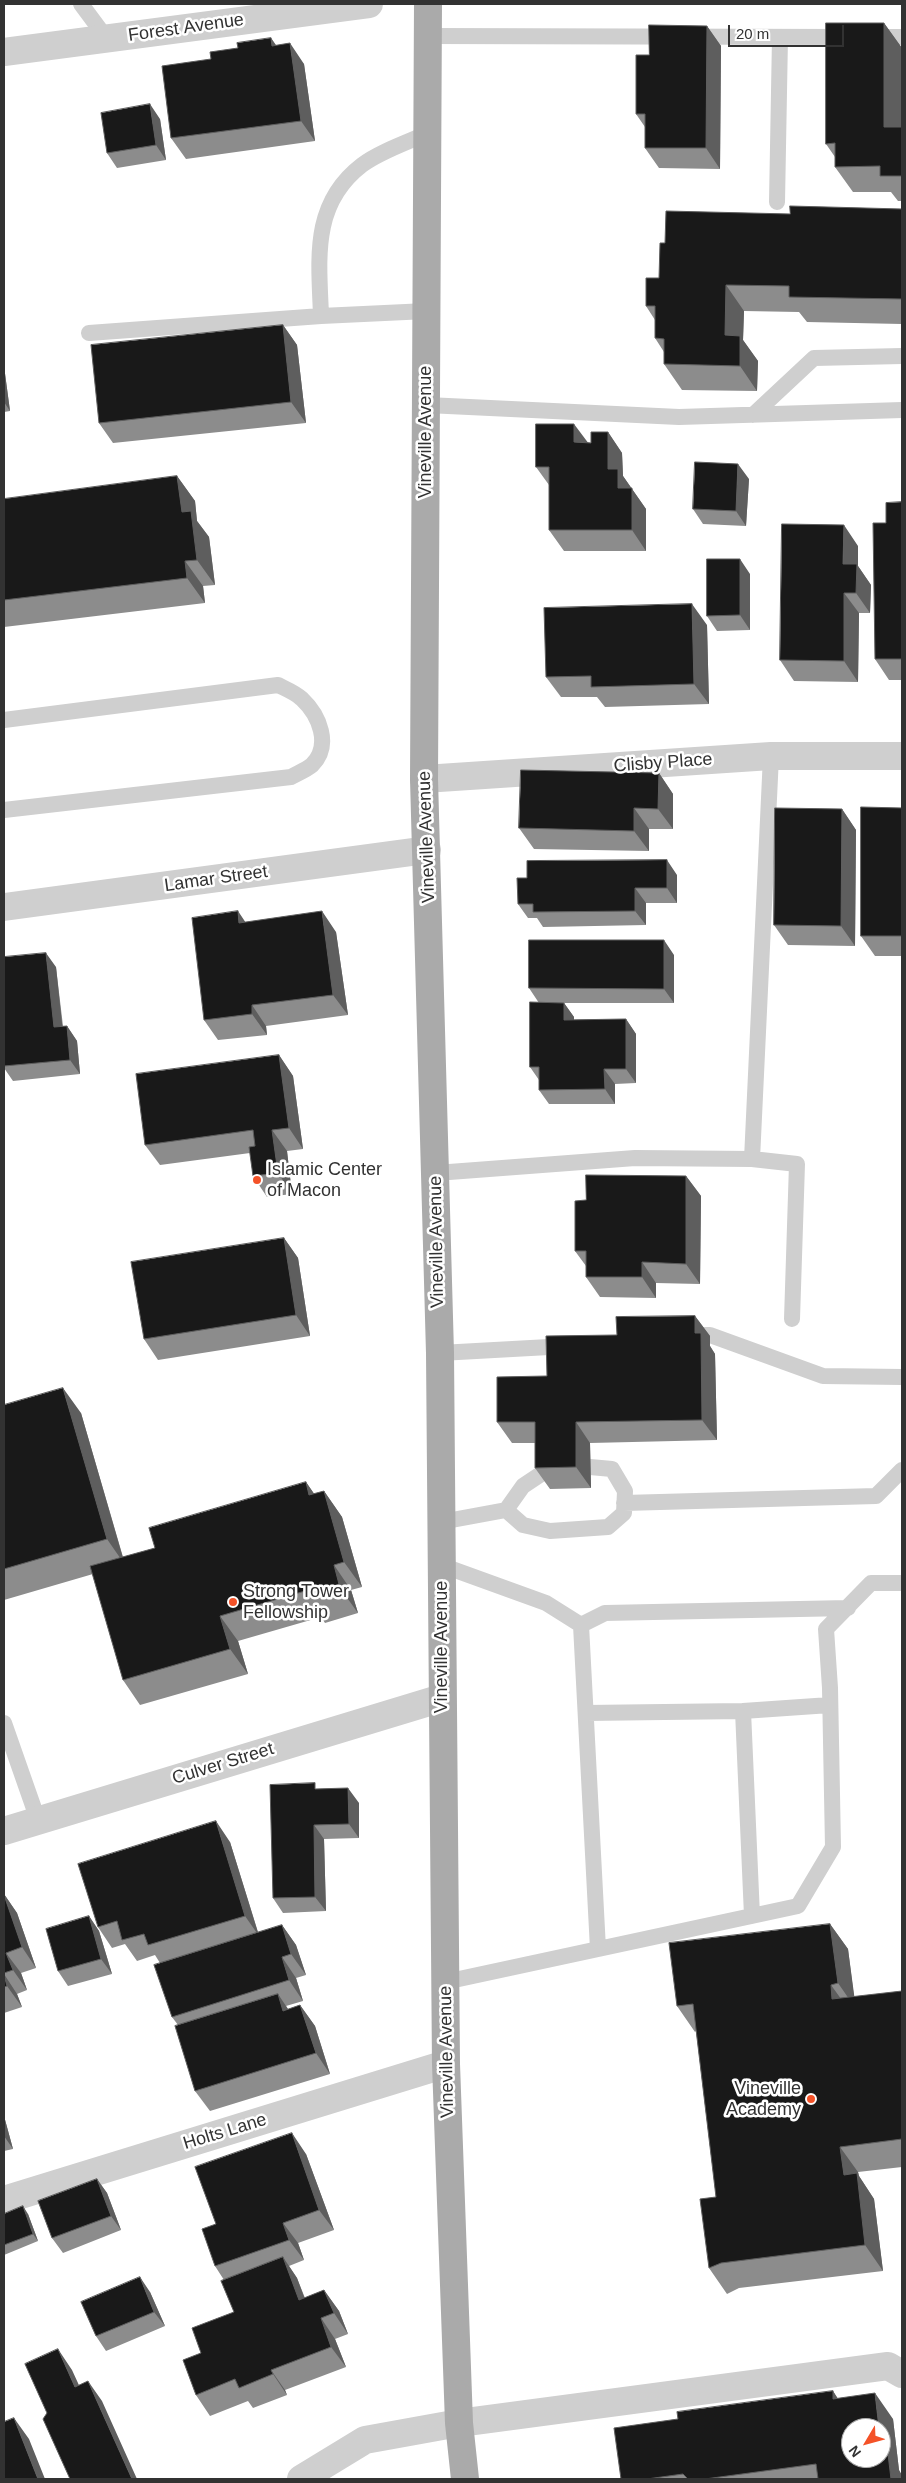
<!DOCTYPE html>
<html>
<head>
<meta charset="utf-8">
<style>
  body { margin:0 }
  #map { position:relative; width:906px; height:2483px; overflow:hidden; background:#fff; font-family:Arial,sans-serif }
  canvas { display:block }
  .frame { position:absolute; inset:0; border:5px solid #323232; pointer-events:none }
  .north { position:absolute; left:841px; top:2418px; width:50px; height:50px; box-sizing:border-box; background:#fff; border:1px solid #adadad; border-radius:50%; rotate:233deg; font-size:14px; font-weight:700; line-height:20px; text-align:center; color:#323232 }
  .north::after { content:''; display:block; margin:auto; width:18px; height:22px; background:#f45228; clip-path:polygon(50% 0,100% 100%,50% 72%,0 100%) }
  .scale { position:absolute; left:728px; top:25px; width:116px; height:22px; box-sizing:border-box; border:2px solid #323232; border-top:0; padding-left:6px; font-size:15px; line-height:18px; white-space:nowrap; color:#323232; -webkit-text-stroke:4px #fff; paint-order:stroke }
</style>
</head>
<body>
<div id="map">
<canvas width="906" height="2483"></canvas>
<div class="frame"></div>
<div class="north">N</div>
<div class="scale">20 m</div>
</div>
<script>
const ctx = document.querySelector('canvas').getContext('2d');
ctx.lineJoin = 'round';
function strokePath(path, color, width, dash) { ctx.strokeStyle = color; ctx.lineWidth = width; ctx.lineCap = dash ? 'butt' : 'round'; ctx.setLineDash(dash || []); ctx.stroke(path); }
function paint(path, color) { ctx.fillStyle = color; ctx.fill(path, 'evenodd'); }
function write(font, color, halo, rows, align = 'center') {
  ctx.font = font + ' Arial,sans-serif'; ctx.lineWidth = 5; ctx.setLineDash([]); ctx.textBaseline = 'middle'; ctx.strokeStyle = halo; ctx.fillStyle = color; for (const [text, x, y, turn = 0] of rows) {
    ctx.save(); ctx.translate(x, y); ctx.rotate((+turn || 0) * Math.PI / 180); ctx.textAlign = isNaN(turn) ? turn : align; if (halo) ctx.strokeText(text, 0, 0); ctx.fillText(text, 0, 0); ctx.restore();
  }
}
const service = new Path2D(`
  M81,4L107,39
  M428,36L848,37
  M873,37H902
  M777,202L780,37
  M427,311L321,316C319,259 311,204 362,165C379,152 408,142 428,133
  M89,333L321,316
  M427,405L679,417L902,410
  M753,415L814,358L902,356
  M4,720L278,685C286,689 296,693 302,699C319,715 332,745 312,765C306,770 298,773 291,777L4,810
  M752,1159L797,1164L792,1319
  M436,1173L635,1158L752,1159L771,756
  M686,1335H710L823,1376L902,1377
  M440,1353L567,1346
  M624,1503L876,1496L902,1470
  M506,1510L523,1525L550,1531L608,1527L624,1513L625,1491L612,1469L590,1467
  M441,1522L506,1510L523,1486L550,1468
  M441,1565L546,1603L581,1625L598,1949
  M581,1625L605,1613L848,1608
  M743,1711L830,1705
  M586,1713L743,1711L752,1916
  M4,1723L38,1820
  M445,1982L798,1906L833,1847L830,1688L826,1629L871,1583H902`);
const minor = new Path2D(`
  M424,779L771,756H902
  M4,907L427,850
  M4,1831L442,1698
  M4,2200L446,2064
  M301,2479L365,2440L459,2423L888,2366L902,2374`);
const tertiary = new Path2D(`
  M4,52L369,4`);
const primary = new Path2D(`
  M428,4L424,779L440,1353L446,2064L459,2423L465,2479`);
const wall = new Path2D(`
  M884,23L902,48V201H898L891,192H853L835,167V157L826,144Z
  M707,26L721,46L720,169L659,168L645,148V127L636,114L649,55Z
  M271,38L276,45L304,64L315,141L186,159L171,138L211,59L238,48Z
  M160,119L166,160L117,168L107,153Z
  M902,209V324L807,322L799,312L744,311L743,340L758,361L757,391L682,390L664,364V352L655,338V320L646,306L659,278L665,243L790,214Z
  M283,325L297,345L306,423L113,443L99,423Z
  M4,366L10,411L4,412Z
  M608,432L622,453L623,476L646,509V551H564L549,530V485L536,467L587,442L591,443Z
  M177,476L195,501L197,521L209,537L215,585L203,586L205,603L4,627V499Z
  M749,479L746,526L703,524L693,509Z
  M902,502V680H889L875,659L886,523Z
  M858,546V566L871,585L870,613H859L858,682L794,681L780,660Z
  M750,574V630L717,631L707,616Z
  M707,625L709,704L605,707L597,697H561L546,677Z
  M659,773L673,794V829H649V851L534,849L519,828Z
  M902,808V956H875L861,936Z
  M842,809L856,830L855,946L788,945L774,925Z
  M677,875V903H646V925L543,927L537,918H528L518,904Z
  M245,922L336,932L348,1015L266,1026L267,1035L218,1040L204,1020Z
  M674,955V1003H564L574,1017V1020L626,1019L636,1034V1083L615,1084V1104H549L539,1090V1080L530,1067L539,1003L529,988Z
  M4,957L56,967L63,1026H67L77,1041L80,1074L13,1081L4,1068Z
  M279,1055L293,1076L303,1149L287,1151L292,1194L267,1197L253,1176L250,1153L160,1165L145,1145Z
  M686,1176L701,1196L700,1284L656,1283V1298L600,1297L586,1277V1266L575,1251L586,1200Z
  M284,1238L298,1258L310,1336L158,1360L144,1339Z
  M695,1316L710,1336V1346L715,1354L717,1440L590,1443L591,1488L550,1489L535,1468V1443H512L497,1422L547,1376L617,1335Z
  M4,1405L81,1413L123,1557L155,1548L306,1482L314,1494L324,1491L342,1517L362,1587L351,1590L358,1613L325,1623L321,1617L238,1641L248,1674L140,1705L123,1680L93,1574L4,1600Z
  M319,1789L359,1803V1838L324,1839L326,1911L283,1913L273,1898Z
  M230,1842L258,1932L282,1925L296,1945L306,1975L296,1978L303,2001L286,2006L288,2009L300,2005L315,2026L330,2074L210,2111L195,2091L178,2025L172,2017L160,1963L155,1955L137,1961L125,1944L112,1948L98,1927Z
  M4,1894L17,1913L36,1968L21,1973L27,1990L17,1994L22,2007L4,2013Z
  M89,1916L99,1931L112,1974L68,1986L58,1971Z
  M830,1924L848,1949L854,1997L902,1991V2167L858,2172L859,2176L874,2199L883,2271L739,2288L727,2294L709,2268L716,2197L696,2031L695,2032L677,2006Z
  M4,2116L13,2149L4,2151Z
  M306,2154L334,2230L298,2243L304,2260L289,2266L297,2278L305,2298L324,2290L339,2311L348,2334L335,2339L346,2367L285,2390L287,2395L253,2408L248,2401L210,2416L196,2395L201,2353L234,2312L224,2280L215,2266L216,2224Z
  M97,2179L107,2193L121,2230L63,2253L52,2238Z
  M4,2214H28L38,2241L4,2255Z
  M150,2292L165,2326L106,2351L96,2336Z
  M833,2391L837,2398L893,2419L899,2470L902,2479H621L678,2419Z`);
const shadedWall = new Path2D(`
  M884,23L902,48V152L884,127Z
  M707,26L721,46L720,169L706,148Z
  M271,38L285,59L272,46Z
  M290,43L304,64L315,141L301,121Z
  M150,104L160,119L166,160L156,145Z
  M726,285L744,311L743,340L758,361L757,391L740,366L725,335Z
  M283,325L297,345L306,423L291,402Z
  M4,366L10,411L4,402Z
  M574,424L589,444L574,442Z
  M608,432L622,453L623,476L646,509V551L632,530L618,488L608,469Z
  M738,464L749,479L746,526L736,511Z
  M177,476L195,501L197,521L209,537L215,585L197,560L182,512Z
  M844,525L858,546V566L871,585L870,613L856,593L843,564Z
  M740,559L750,574V630L740,615Z
  M185,561L203,586L205,603L187,578Z
  M844,593L859,613L858,682L844,661Z
  M692,604L707,625L709,704L694,684Z
  M659,773L673,794V829L658,809Z
  M634,808L649,829V851L634,831Z
  M842,809L856,830L855,946L841,926Z
  M667,860L677,875V903L667,888Z
  M635,888L646,903V925L635,911Z
  M238,911L252,932L239,923Z
  M322,911L336,932L348,1015L333,995Z
  M664,940L674,955V1003L664,989Z
  M46,953L56,967L64,1042L54,1027Z
  M564,1003L574,1017V1034L564,1020Z
  M252,1005L266,1026L267,1035L252,1014Z
  M626,1019L636,1034V1083L626,1069Z
  M67,1026L77,1041L80,1074L70,1060Z
  M279,1055L293,1076L303,1149L289,1128Z
  M604,1069L615,1084V1104L605,1089Z
  M272,1130L287,1151L292,1194L278,1173Z
  M686,1176L701,1196L700,1284L686,1264Z
  M284,1238L298,1258L310,1336L296,1315Z
  M642,1262L656,1283V1298L642,1277Z
  M695,1316L710,1336V1346L715,1354L717,1440L702,1420L695,1333Z
  M63,1388L81,1413L125,1565L107,1539Z
  M576,1422L590,1443L591,1488L576,1467Z
  M306,1482L324,1508L309,1495Z
  M324,1491L342,1517L362,1587L344,1562Z
  M334,1565L351,1590L358,1613L340,1588Z
  M220,1616L238,1641L248,1674L230,1649Z
  M348,1788L359,1803V1838L349,1824Z
  M216,1821L230,1842L259,1936L245,1916Z
  M314,1825L324,1839L326,1911L315,1897Z
  M4,1894L17,1913L36,1968L22,1947Z
  M89,1916L99,1931L112,1974L101,1959Z
  M830,1924L848,1949L856,2009L838,1983Z
  M282,1925L296,1945L306,1975L291,1954Z
  M6,1953L21,1973L27,1990L13,1970Z
  M282,1957L296,1978L303,2001L289,1980Z
  M4,1974L17,1994L22,2007L7,1986Z
  M831,1985L849,2010L832,1999Z
  M278,1994L292,2015L283,2011Z
  M300,2005L315,2026L330,2074L316,2053Z
  M4,2116L13,2149L4,2136Z
  M292,2133L306,2154L334,2230L319,2210Z
  M840,2147L858,2172L859,2176L874,2199L883,2271L865,2245L844,2175Z
  M97,2179L107,2193L121,2230L111,2216Z
  M23,2206L28,2214L38,2241L33,2234Z
  M283,2223L298,2243L304,2260L289,2240Z
  M283,2257L297,2278L313,2321L299,2300Z
  M140,2277L150,2292L165,2326L154,2312Z
  M324,2290L339,2311L348,2334L334,2313Z
  M321,2318L335,2339L346,2367L331,2347Z
  M58,2349L72,2370L89,2407L75,2387Z
  M271,2370L285,2390L287,2395L273,2374Z
  M88,2381L102,2401L137,2479H132Z
  M833,2391L850,2417L833,2399Z
  M875,2393L893,2419L899,2470L902,2475V2479H891L882,2450L881,2441V2428H879Z
  M14,2418L29,2439L45,2479H38Z`);
const building = new Path2D(`
  M826,23H884V127H902V176H880V166L835,167V143L826,144Z
  M649,25L707,26L706,148H645V114H636V55H649Z
  M271,38L272,46L290,43L301,121L171,138L162,66L211,59L210,52L238,48L237,43Z
  M150,104L156,145L107,153L101,113Z
  M790,206L902,209V299L789,297V286L726,285L725,335L740,336V366L664,364V339L655,338V306H646V278H659L660,243H665L666,211L790,214Z
  M283,325L291,402L99,423L91,345Z
  M536,424H574V442L591,443V432H608V469H618V488H632V530H549V467H536Z
  M695,462L738,464L736,511L693,509Z
  M177,476L182,512L191,511L197,560L185,561L187,578L4,600V499Z
  M902,502V659H875L873,523H886V503Z
  M782,524L844,525L843,564H857L856,593H844V661L780,660Z
  M707,559H740V615L707,616Z
  M692,604L694,684L591,687V676L546,677L544,608Z
  M521,770L659,773L658,809L634,808V831L519,828Z
  M861,807L902,808V936H861Z
  M775,808L842,809L841,926L774,925Z
  M667,860V888H635V911L533,912V904H518L517,878H527V861Z
  M238,911L239,923L322,911L333,995L252,1005V1014L204,1020L192,918Z
  M529,940H664V989L529,988Z
  M46,953L54,1027L67,1026L70,1060L4,1066V957Z
  M530,1002L564,1003V1020L626,1019V1069H604L605,1089L539,1090V1067H530Z
  M279,1055L289,1128L272,1130L278,1173L253,1176L249,1147L255,1146L253,1130L145,1145L136,1074Z
  M586,1175L686,1176V1264L642,1262V1277H586V1251H575V1201L586,1200Z
  M284,1238L296,1315L144,1339L131,1262Z
  M695,1316V1333H701L702,1420L576,1422V1467L535,1468V1422H497V1377L547,1376L546,1336L617,1335L616,1317Z
  M63,1388L107,1539L4,1569V1405Z
  M306,1482L309,1495L324,1491L344,1562L334,1565L340,1588L307,1597L305,1591L220,1616L230,1649L123,1680L90,1566L155,1548L149,1528Z
  M315,1783V1789L348,1788L349,1824L314,1825L315,1897L273,1898L270,1785Z
  M216,1821L245,1916L148,1945L144,1934L122,1940L117,1921L98,1927L78,1864Z
  M4,1895L22,1947L6,1953L13,1970L4,1973Z
  M89,1916L101,1959L58,1971L46,1929Z
  M830,1924L838,1983L831,1985L832,1999L902,1991V2139L840,2147L844,2175L857,2173L865,2245L721,2263L709,2268L700,2199L716,2197L693,2004L677,2006L669,1943Z
  M282,1925L291,1954L282,1957L289,1980L172,2017L154,1965Z
  M4,1975L7,1986L4,1987Z
  M278,1994L283,2011L300,2005L316,2053L195,2091L175,2026Z
  M292,2133L319,2210L283,2223L289,2240L215,2266L202,2229L216,2224L195,2167Z
  M97,2179L111,2216L52,2238L38,2201Z
  M23,2206L33,2234L4,2245V2214Z
  M283,2257L299,2300L324,2290L334,2313L321,2318L331,2347L271,2370L273,2374L239,2388L235,2379L196,2395L183,2360L201,2353L192,2328L234,2312L221,2281Z
  M140,2277L154,2312L96,2336L81,2302Z
  M58,2349L75,2387L88,2381L132,2479H70L43,2419L47,2413L25,2364Z
  M833,2391V2399L875,2393L879,2428H851V2458H881V2441L882,2450L888,2454L891,2479H818L816,2464L705,2479H688L683,2474L647,2479H621L614,2428L678,2419L677,2412Z
  M14,2418L38,2479H4V2422Z`);
const markers = [
  [257,1180,5,"#f45228"],
  [233,1602,5,"#f45228"],
  [811,2099,5,"#f45228"]
];
const streetNames = [
  ["Forest Avenue",186,28,-8],
  ["Vineville Avenue",426,432,-90],
  ["Clisby Place",663,763,-4],
  ["Vineville Avenue",427,837,-92],
  ["Lamar Street",216,879,-8],
  ["Vineville Avenue",437,1242,-91],
  ["Vineville Avenue",442,1647,-90],
  ["Culver Street",223,1764,-17],
  ["Vineville Avenue",447,2052,-91],
  ["Holts Lane",225,2132,-17]
];
const poiNames = [
  ["Islamic Center",267,1170],
  ["of Macon",267,1191],
  ["Strong Tower",243,1592],
  ["Fellowship",243,1613],
  ["Vineville",801,2089,"right"],
  ["Academy",801,2110,"right"]
];
strokePath(service, '#cfcfcf', 16);
strokePath(minor, '#cfcfcf', 28);
strokePath(tertiary, '#cfcfcf', 28);
strokePath(primary, '#aaa', 28);
paint(wall, '#8c8c8c');
paint(shadedWall, '#5e5e5e');
paint(building, '#191919');
strokePath(building, '#5e5e5e', 1);
for (const [x, y, r, color] of markers) { const dot = new Path2D(); dot.arc(x, y, r, 0, 2 * Math.PI); ctx.fillStyle = color; ctx.fill(dot); strokePath(dot, '#fff', 2); }
write('18px', '#323232', '#fff', streetNames);
write('18px', '#323232', '#fff', poiNames, 'left');
</script>
</body>
</html>
